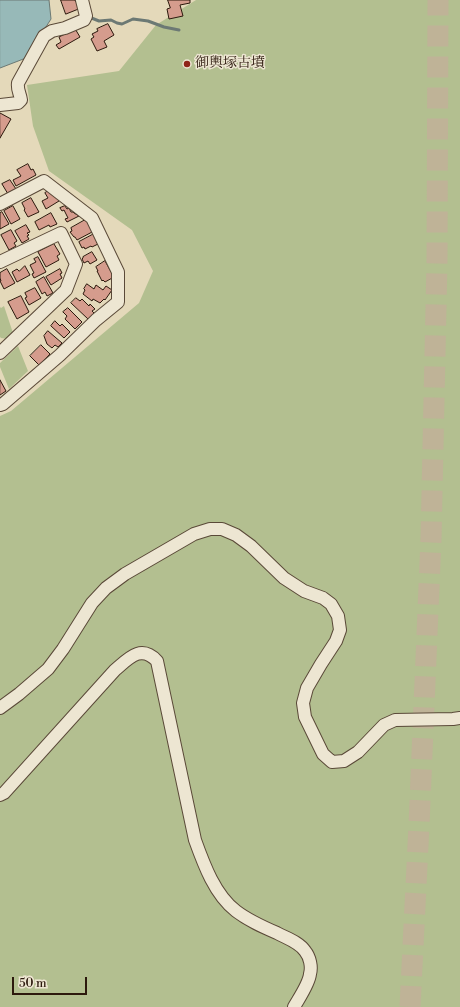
<!DOCTYPE html>
<html>
<head>
<meta charset="utf-8">
<style>
  body { margin:0 }
  #map { position:relative; width:460px; height:1007px; overflow:hidden; background:#e4d9ba; font-family:"Libre Bodoni",serif }
  canvas { display:block }
  .scale { position:absolute; left:12px; top:977px; width:75px; height:18px; box-sizing:border-box; border:2px solid #2c190d; border-top:0; padding-left:5px; font-size:12px; line-height:14px; white-space:nowrap; color:#2c190d; -webkit-text-stroke:3px #ede6d2; paint-order:stroke }
</style>
</head>
<body>
<div id="map">
<canvas width="460" height="1007"></canvas>
<div class="scale">50 m</div>
</div>
<script>
const ctx = document.querySelector('canvas').getContext('2d');
ctx.lineJoin = 'round';
function paint(path, color) { ctx.fillStyle = color; ctx.fill(path, 'evenodd'); }
function strokePath(path, color, width, dash) { ctx.strokeStyle = color; ctx.lineWidth = width; ctx.lineCap = dash ? 'butt' : 'round'; ctx.setLineDash(dash || []); ctx.stroke(path); }
function write(font, color, halo, rows, align = 'center') {
  ctx.font = font + ' "Libre Bodoni","Noto Serif JP",serif'; ctx.lineWidth = 3; ctx.setLineDash([]); ctx.textBaseline = 'middle'; ctx.strokeStyle = halo; ctx.fillStyle = color; for (const [text, x, y, turn = 0] of rows) {
    ctx.save(); ctx.translate(x, y); ctx.rotate((+turn || 0) * Math.PI / 180); ctx.textAlign = isNaN(turn) ? turn : align; if (halo) ctx.strokeText(text, 0, 0); ctx.fillText(text, 0, 0); ctx.restore();
  }
}
const green = new Path2D(`
  M196,0H460V1007H0V416L11,411L139,303L153,271L132,230L49,171L33,126L27,85L119,71L156,25Z
  M4,306L13,333L8,339L1,338L0,337V307L1,308Z
  M18,346L28,371L9,389L0,367V363Z`);
const water = new Path2D(`
  M0,0H49L51,19L26,58L0,68Z`);
const stream = new Path2D(`
  M89,17L99,21L111,20L117,23L122,24L133,19L148,21L164,27L179,30`);
const building = new Path2D(`
  M61,0H75L76,2L79,1L81,8L66,14Z
  M168,0H190V3L180,5L183,16L169,19L167,9L170,8Z
  M108,24L114,35L104,41L107,47L97,51L91,39L94,37L92,34L98,31L97,29Z
  M74,27L80,37L59,49L56,45L61,42L59,37L67,33Z
  M0,113L11,119L0,138Z
  M28,164L31,170L33,169L36,175L16,186L13,180L21,176L17,170Z
  M10,180L16,189L8,194L2,184Z
  M50,190L55,194L59,201L46,209L42,201L48,198L45,193Z
  M31,198L39,212L28,217L24,210L25,209L22,203Z
  M13,206L20,219L11,224L4,211Z
  M65,206L67,209L69,208L71,212H73L74,213L79,216L67,222L65,219L68,218L64,210L62,211L60,208Z
  M2,212L9,224L0,229V213Z
  M51,213L57,224L50,227L49,225L39,230L35,222Z
  M87,219L94,231L77,240L75,237H74L70,232L72,231L71,228Z
  M26,225L30,232L27,233L29,235L27,236L29,239L22,243L15,231Z
  M11,230L17,241L14,243L16,246L9,250L1,235Z
  M94,234L98,241L96,242L98,244L92,247L91,246L85,249L84,247L82,248L79,242Z
  M54,244L60,254L57,256L59,260L46,267L38,252Z
  M92,252L97,260L90,264L88,261L84,263L82,259L83,258V257Z
  M38,257L46,272L34,278L32,274L34,273L30,265L36,262L34,259Z
  M105,261L114,277L105,282L103,280L102,281L97,271H98L96,267Z
  M25,266L30,275L17,282L12,272L17,269L19,271Z
  M7,269L15,283L4,289L0,281H1L0,278V273Z
  M60,269L62,273L60,274L62,278L51,285L46,277Z
  M44,277L53,293L47,296L45,292L42,294L36,282Z
  M87,284L94,289L96,285L103,290L106,286L112,290L105,300L104,299L100,303L93,299L92,301L83,294L85,290L84,289Z
  M35,288L41,298L29,305L25,298L27,297L25,293Z
  M21,296L29,312L17,319L8,302Z
  M76,298L80,301L82,299L89,306L90,304L95,309L92,311L94,313L88,319L71,303Z
  M68,308L82,322L75,329L65,319L67,316L63,312Z
  M55,321L60,326L62,324L70,332L64,338L51,326Z
  M48,331L62,343L58,347L55,345L52,348L47,344L44,336Z
  M41,345L50,354L39,365L30,356Z
  M0,380L6,391L0,395Z`);
const motorwayTunnel = new Path2D(`
  M410,1007L419,825L431,539L437,261L438,0`);
const minor = new Path2D(`
  M0,105L18,103L21,100C20,93 17,90 18,83L44,36L52,31L65,28L84,20L86,16L82,0
  M0,204L44,181L92,218L118,272V302L96,320L60,355L3,404L0,405
  M0,262L61,233L76,264L66,290L0,353
  M0,708L19,694L48,669L63,649L92,603L106,588L125,574L194,534L210,529H222L236,535L251,546L284,578L304,591L323,598L331,604L338,616L340,630L336,641L321,664L307,688L303,703L305,717L323,754L332,762L344,761L358,752L384,725L395,720L453,719L460,718
  M0,795L4,793L115,670C129,658 141,644 157,661L195,840C204,865 215,895 236,911C249,921 263,927 277,933C286,938 299,942 305,951C310,957 312,967 310,974C309,984 299,998 294,1007`);
const markers = [
  [187,64,4,"#8f2418"]
];
const poiNames = [
  ["御輿塚古墳",195,64]
];
paint(green, '#b3bf90');
paint(water, '#97b9b8');
strokePath(water, '#6c7974', 1);
strokePath(stream, '#6c7974', 3);
paint(building, '#d59c8d');
strokePath(building, '#2c190d', 1);
strokePath(motorwayTunnel, '#bfb397', 21, [21, 10]);
strokePath(minor, '#5a4938', 14);
strokePath(minor, '#ede6d2', 12);
for (const [x, y, r, color] of markers) { const dot = new Path2D(); dot.arc(x, y, r, 0, 2 * Math.PI); ctx.fillStyle = color; ctx.fill(dot); strokePath(dot, '#ede6d2', 1.5); }
write('14px', '#2c190d', '#ede6d2', poiNames, 'left');
</script>
</body>
</html>
